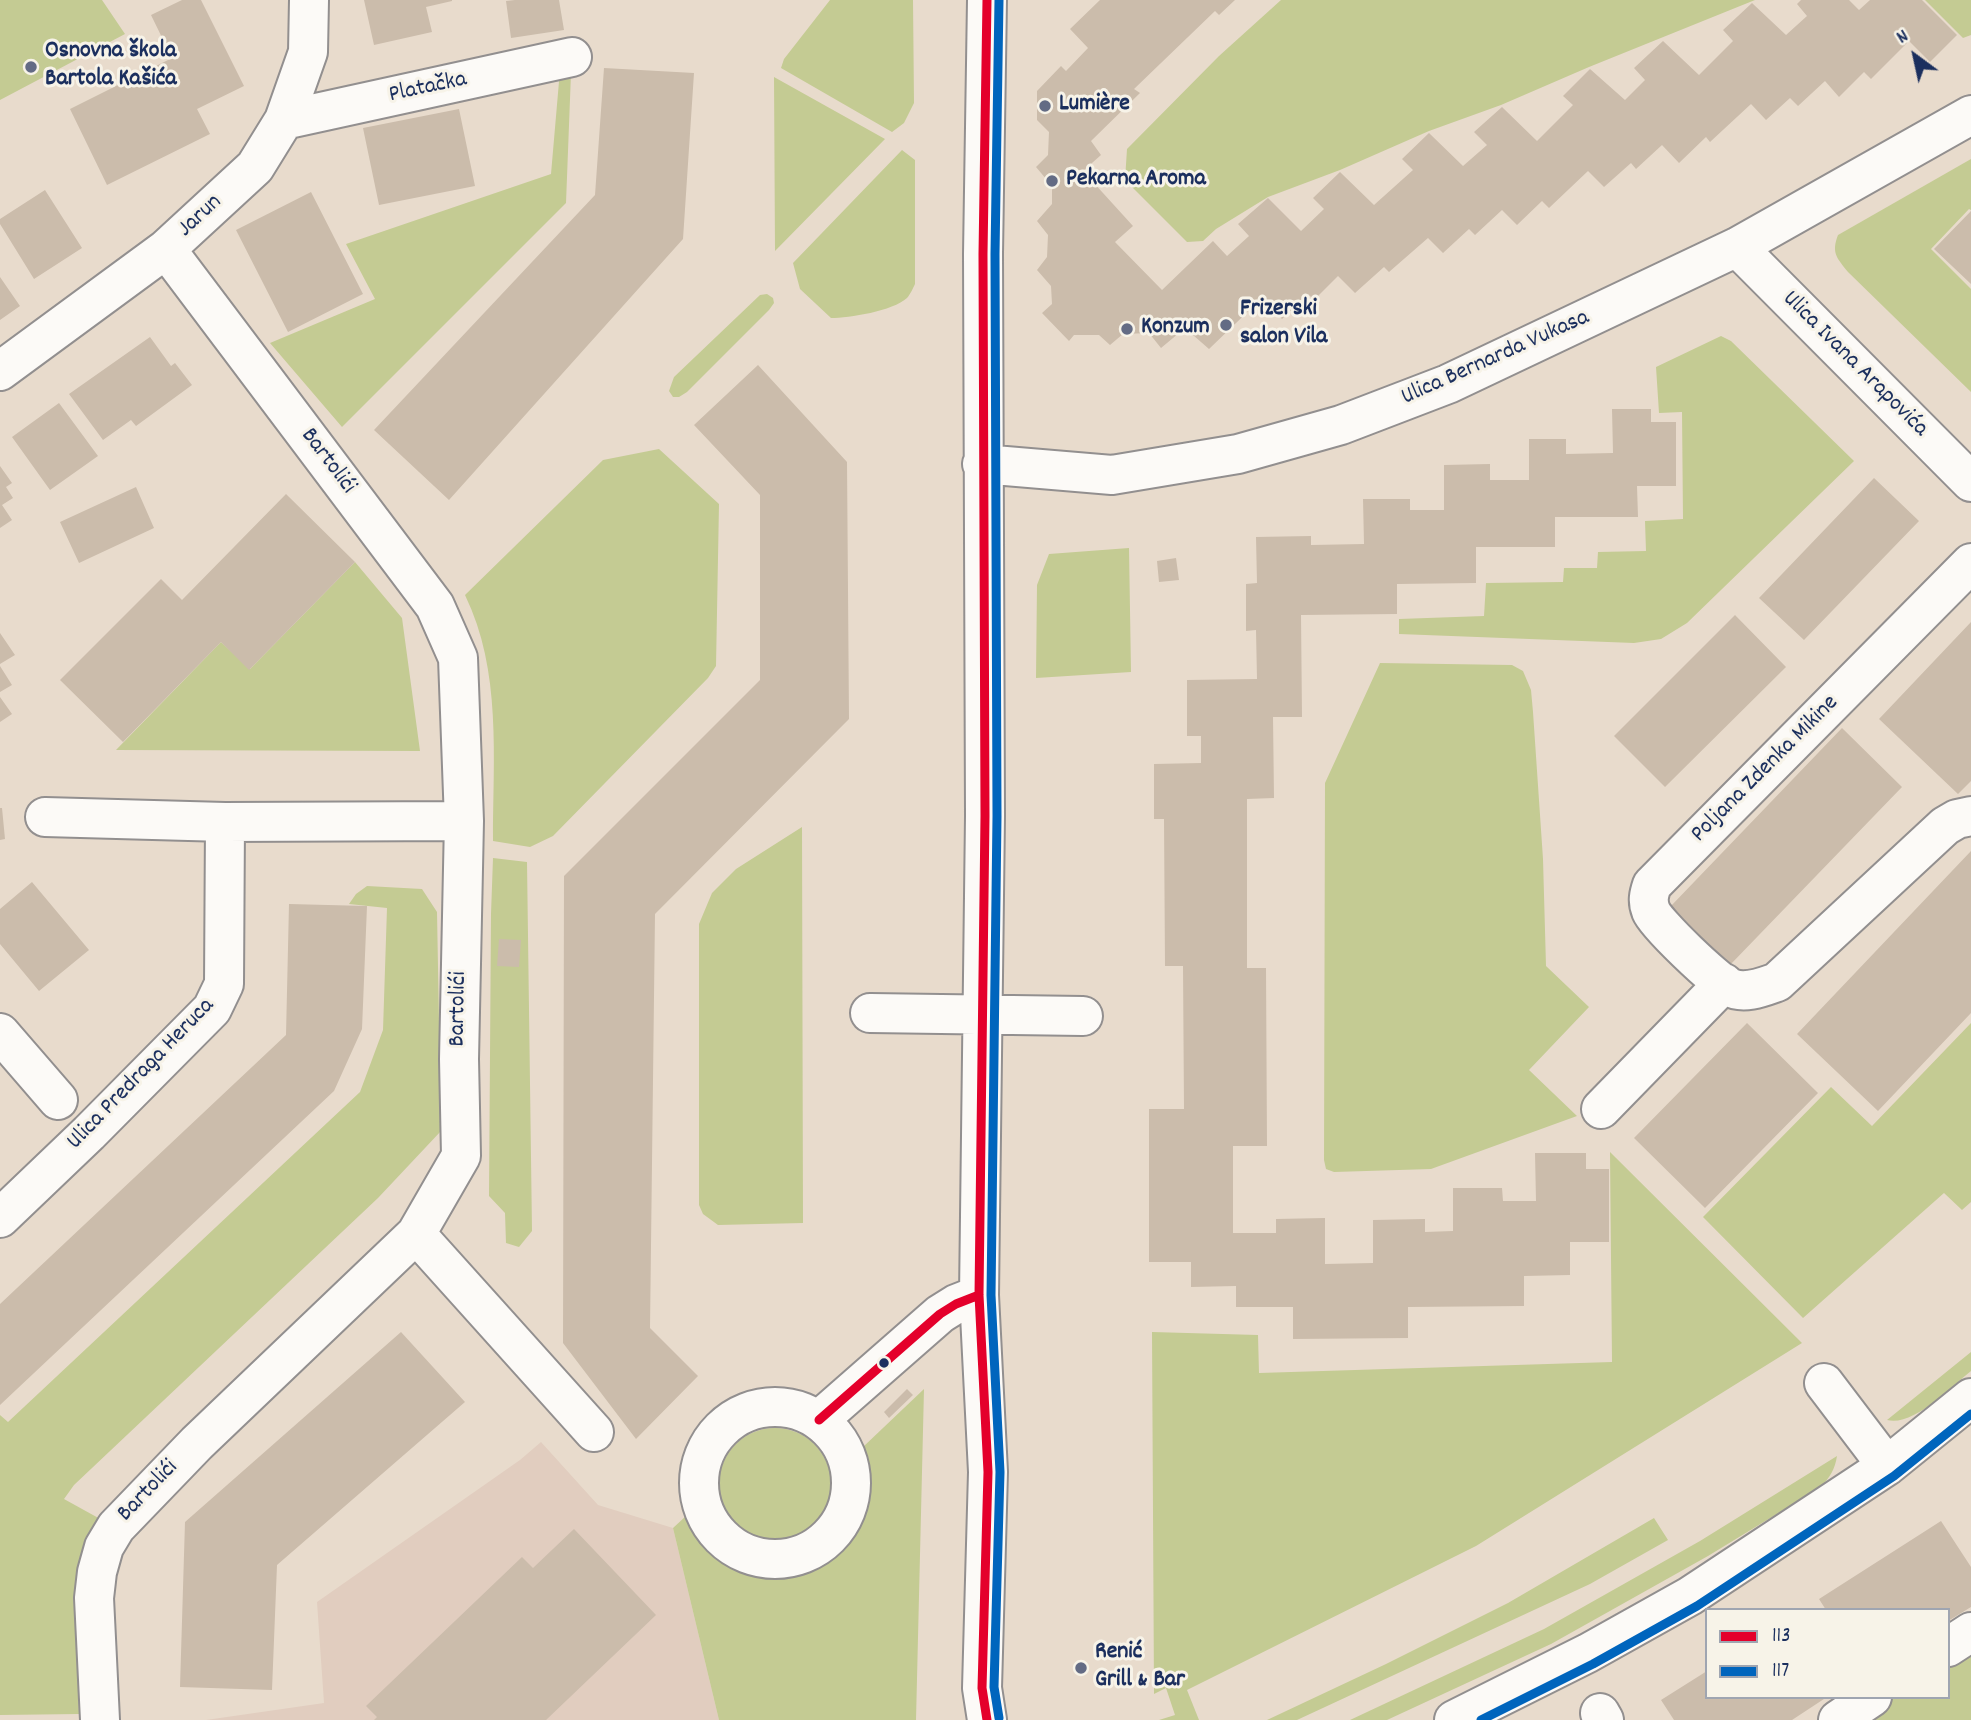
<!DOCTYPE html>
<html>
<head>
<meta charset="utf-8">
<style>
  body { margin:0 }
  #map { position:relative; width:1971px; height:1720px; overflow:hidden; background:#e8dbcc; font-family:Dekko,sans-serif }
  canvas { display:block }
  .legend { position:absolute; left:1705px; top:1608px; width:245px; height:91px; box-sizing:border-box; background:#f7f3e8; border:2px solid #9fa5b1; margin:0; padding:9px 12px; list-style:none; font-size:21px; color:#1b2f5e }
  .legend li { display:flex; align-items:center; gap:14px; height:35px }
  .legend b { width:35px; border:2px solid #9fa5b1 }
  .north { position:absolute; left:1880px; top:21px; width:70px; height:70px; -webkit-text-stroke:5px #f7f3e8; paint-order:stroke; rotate:327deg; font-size:19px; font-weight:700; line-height:28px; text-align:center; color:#1b2f5e }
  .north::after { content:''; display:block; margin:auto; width:24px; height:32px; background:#1b2f5e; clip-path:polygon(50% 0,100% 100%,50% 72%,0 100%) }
</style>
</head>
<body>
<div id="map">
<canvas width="1971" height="1720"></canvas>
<ul class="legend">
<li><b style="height:9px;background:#e4002b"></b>113</li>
<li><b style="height:9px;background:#0065bd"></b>117</li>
</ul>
<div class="north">N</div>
</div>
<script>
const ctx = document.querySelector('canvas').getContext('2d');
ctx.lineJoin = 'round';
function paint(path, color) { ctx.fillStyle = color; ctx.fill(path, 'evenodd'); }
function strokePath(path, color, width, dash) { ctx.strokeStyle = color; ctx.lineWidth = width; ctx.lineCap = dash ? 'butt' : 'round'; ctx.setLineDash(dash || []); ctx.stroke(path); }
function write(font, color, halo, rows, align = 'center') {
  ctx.font = font + ' Dekko,sans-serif'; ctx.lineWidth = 6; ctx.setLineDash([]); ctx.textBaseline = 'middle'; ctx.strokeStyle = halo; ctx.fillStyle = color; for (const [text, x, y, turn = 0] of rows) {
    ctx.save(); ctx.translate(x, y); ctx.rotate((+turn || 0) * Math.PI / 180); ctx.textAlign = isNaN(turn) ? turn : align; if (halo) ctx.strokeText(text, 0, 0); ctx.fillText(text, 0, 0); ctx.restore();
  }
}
const built = new Path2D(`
  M541,1442L598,1505L673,1528L719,1720H206L324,1703L317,1602L520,1460Z`);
const green = new Path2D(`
  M0,0H102L125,34L0,100Z
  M830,0H913L914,103L904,123L892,132L781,68L784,59Z
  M1281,0H1755L1589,67L1501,105L1429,131L1340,170L1268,197L1216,229L1203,241L1187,242L1125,180L1127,149L1219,56Z
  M1925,0H1971V35L1963,38Z
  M560,70L571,73L566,203L342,427L270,343L375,299L346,244L551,174Z
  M774,77L885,139L775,251Z
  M902,150L915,160V284C913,288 910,295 907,298C893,311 849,318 831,318L800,289L793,263Z
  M1971,159V210L1969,209L1931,249L1971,289V392L1848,272C1837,258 1831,253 1838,235Z
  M767,294L773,298L774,303L769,310L687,392L679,397H673L669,391L674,377L760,295Z
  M1721,336L1731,341L1854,461L1687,623L1661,639L1634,643L1399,634V619L1484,616L1486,583L1563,582L1564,568H1597L1598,552L1646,551L1645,521L1683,519L1682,412L1659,413L1656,367Z
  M659,449L719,504L716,666L708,678L553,836L530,847L493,841C493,758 502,671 465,595L603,460Z
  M1129,548L1131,672L1036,678L1037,585L1049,554Z
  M355,562L402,618L420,751L116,750L221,642L250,669Z
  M1380,663L1512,665L1523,671L1531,690L1533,712L1543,859L1546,966L1589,1007L1529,1070L1577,1116L1431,1169L1334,1172L1326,1169L1324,1160L1325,783Z
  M802,827L803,1223L718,1225L703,1214L699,1205V924L712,893L736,869Z
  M493,858L527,862L532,1231L519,1247L506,1243L505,1213L489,1196L491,914Z
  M367,886L422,889L437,912L441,1131L378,1198L74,1485L64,1499L102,1520L76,1608L79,1714L0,1715V1415L8,1422L360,1092L383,1030L387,908L349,904L356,894Z
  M1971,1023V1202L1962,1210L1944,1193L1803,1318L1703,1217L1831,1087L1872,1126Z
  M1610,1152L1802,1343L1476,1546L1187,1690L1199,1720H1159L1175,1715L1166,1688L1154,1694L1152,1332L1258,1335L1259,1373L1612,1362Z
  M1971,1352V1371C1951,1387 1913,1427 1887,1420Z
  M924,1389L916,1720H719L673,1528L686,1516L703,1543L733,1565L791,1575L841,1552L865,1501L863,1447Z
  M719 1484a56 56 0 1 1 112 0a56 56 0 1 1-112 0Z
  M1837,1456C1835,1469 1830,1477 1821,1487L1708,1556L1551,1644L1387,1720H1350L1544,1629L1700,1541Z
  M1654,1518L1668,1540L1590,1584L1297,1720H1267L1386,1664L1508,1603Z
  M1971,1649V1720H1859L1894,1697H1948V1663Z`);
const building = new Path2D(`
  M182,0H201L244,86L197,109L210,134L107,185L70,109L172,58L151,15Z
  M364,0H452V1L426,7L432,32L374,45Z
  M515,0H559L564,30L511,38L506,1Z
  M1100,0H1235L1219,15L1215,11L1134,89L1140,93L1091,141L1101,155L1083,171L1133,226L1115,242L1162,290L1213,241L1227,256L1249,236L1238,224L1268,198L1301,231L1324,209L1313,198L1340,172L1374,205L1413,170L1402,159L1429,133L1463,166L1487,145L1474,132L1502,107L1537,141L1573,105L1563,96L1590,69L1625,100L1645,80L1634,68L1663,41L1699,75L1733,41L1723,30L1752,3L1786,35L1807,16L1797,4L1801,0H1849L1859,10L1870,0H1922L1957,35L1930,62L1909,41L1871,79L1864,72L1839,97L1825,81L1798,106L1790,98L1766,120L1751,104L1710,142L1706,137L1679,163L1662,145L1636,169L1631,163L1604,187L1588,171L1549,208L1542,201L1517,225L1502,210L1475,235L1469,229L1443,253L1428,238L1389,272L1384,267L1355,293L1338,276L1314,300L1308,294L1282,319L1262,298L1209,349L1185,328L1161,348L1149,333L1123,334L1110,345L1099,335H1074L1069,341L1042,313L1052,304L1051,286L1037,270L1047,257L1048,235L1037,221L1052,204V186L1036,167L1048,155L1049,132L1037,120V91L1061,66L1066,71L1088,48L1070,29Z
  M604,68L694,73L683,239L449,500L374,430L595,195Z
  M459,109L475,186L379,205L363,128Z
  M45,190L82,248L34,279L0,224V219Z
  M311,192L363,294L288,332L236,230Z
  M1971,211V284L1934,249Z
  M0,277L20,306L0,320Z
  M150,337L171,366L175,363L192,385L136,426L131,420L103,440L69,394Z
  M758,365L847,462L849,719L655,914L650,1328L698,1376L636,1439L563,1343L564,876L760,680V495L694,425Z
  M59,403L98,456L50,490L12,437Z
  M1612,409H1651V422H1676V486H1637L1638,517H1555V547H1476V583L1397,584V614L1301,615L1302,717H1273L1274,798L1247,799V968H1266L1267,1146H1233V1233H1276V1219L1325,1218V1264L1373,1263V1220L1425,1219V1232L1453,1231V1188H1502L1503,1201H1536L1535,1153H1586V1169H1609V1242H1570V1275L1524,1276V1306L1408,1307V1338L1293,1339V1307H1236V1286L1191,1287V1262H1149V1109H1184L1183,966H1165L1164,819H1154V764L1201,763V736H1187V680L1257,679L1256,630L1246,631V584L1257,583L1256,537L1311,536V545L1364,544L1363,499H1410V510H1444V465L1490,464V480H1529V439H1566V454L1613,453Z
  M0,466L12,483L6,487L13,498L2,505L12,520L0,528Z
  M1874,478L1919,521L1804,640L1759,598Z
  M136,487L154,528L79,563L60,522Z
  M286,494L355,562L249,670L221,642L123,742L60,680L161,579L182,600Z
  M1176,558L1179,580L1159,582L1157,561Z
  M1735,615L1786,667L1665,787L1614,736Z
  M1971,622V781L1958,794L1879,719Z
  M0,633L15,655L0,664Z
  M0,666L12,685L0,692Z
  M0,697L12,714L0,722Z
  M1842,728L1902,787L1730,965L1670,907Z
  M0,808H2L5,839L0,840Z
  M1971,851V1013L1878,1111L1797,1034Z
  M32,882L89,950L39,991L0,944V909Z
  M289,904L367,906L362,1029L334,1091L0,1405V1304L286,1035Z
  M499,939L521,940L519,967L497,966Z
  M1747,1023L1818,1093L1705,1208L1634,1138Z
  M401,1332L465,1402L277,1565L272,1690L180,1687L185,1522Z
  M907,1389L913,1395L889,1418L884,1412Z
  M1941,1521L1971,1567V1607L1948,1621V1610H1826L1819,1599Z
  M574,1529L656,1615L546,1720H374L377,1717L366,1706L522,1557L533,1568Z
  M1707,1671V1697H1827L1792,1720H1674L1661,1700Z`);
const minor = new Path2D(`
  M284,120L572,57
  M1737,247L1971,482
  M0,371L166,249L255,167L284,120L308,52L309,0
  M982,464L1112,475L1238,454L1341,425L1448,384L1737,247L1971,115
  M1971,563L1652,885C1649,894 1647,901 1651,911C1656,924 1716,981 1729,987C1744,995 1763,987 1777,982L1945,826L1957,819L1971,816
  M45,817L225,822L464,821
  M870,1013L1083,1016
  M0,1033L58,1100
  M1601,1109L1724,983
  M0,1218L89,1133L212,1009L224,984L225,822
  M416,1234L594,1432
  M1824,1383L1887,1466
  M699 1483a76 76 0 1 1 152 0a76 76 0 1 1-152 0Z
  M819,1420L940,1314L956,1304L979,1295
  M1948,1647L1971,1632
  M1600,1713L1604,1720
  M100,1720L94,1598L97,1572L104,1547L116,1527L197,1443L416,1234L461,1156L459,1059L464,821L458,658L435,606L166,249
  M987,1720L982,1688L988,1472L979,1295L985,816L983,254L987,0
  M1454,1720L1588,1653L1690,1596L1887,1466L1971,1398
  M1838,1720L1872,1697`);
const bus1 = new Path2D(`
  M987,0L983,254L985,816L979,1295L988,1472L982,1688L987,1720
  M819,1420L940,1314L956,1304L979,1295`);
const bus2 = new Path2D(`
  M999,1718L994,1687L1000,1472L991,1295L997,816L995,254L999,0
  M1481,1720L1593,1664L1697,1606L1894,1476L1971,1414`);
const markers = [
  [31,67,7,"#636b84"],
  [1045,106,7,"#636b84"],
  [1052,181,7,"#636b84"],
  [1226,325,7,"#636b84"],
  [1127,329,7,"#636b84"],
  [884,1363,6,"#1b2f5e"],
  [1081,1668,7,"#636b84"]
];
const poiNames = [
  ["Osnovna škola",45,53],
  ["Bartola Kašića",45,81],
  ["Lumière",1059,106],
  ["Pekarna Aroma",1066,181],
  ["Frizerski",1240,311],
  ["salon Vila",1240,339],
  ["Konzum",1141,329],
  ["Renić",1095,1654],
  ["Grill & Bar",1095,1682]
];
const streetNames = [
  ["Platačka",428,89,-12],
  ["Jarun",201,217,-43],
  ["Ulica Bernarda Vukasa",1496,359,-24],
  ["Ulica Ivana Arapovića",1854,365,45],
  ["Bartolići",327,462,53],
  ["Poljana Zdenka Mikine",1766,770,-45],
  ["Bartolići",460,1009,-89],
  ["Ulica Predraga Heruca",142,1075,-46],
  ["Bartolići",149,1492,-46]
];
paint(built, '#e1cdbf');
paint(green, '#c4cb93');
paint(building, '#cbbcab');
strokePath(minor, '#928f8f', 42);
strokePath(minor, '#fcfaf7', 38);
strokePath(bus1, '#e4002b', 9);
strokePath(bus2, '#0065bd', 9);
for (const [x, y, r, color] of markers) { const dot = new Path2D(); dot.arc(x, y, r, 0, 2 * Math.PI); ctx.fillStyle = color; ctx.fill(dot); strokePath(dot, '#f7f3e8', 2.5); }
write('bold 24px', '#1b2f5e', '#f7f3e8', poiNames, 'left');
write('24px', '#1b2f5e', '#f7f3e8', streetNames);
</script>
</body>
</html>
